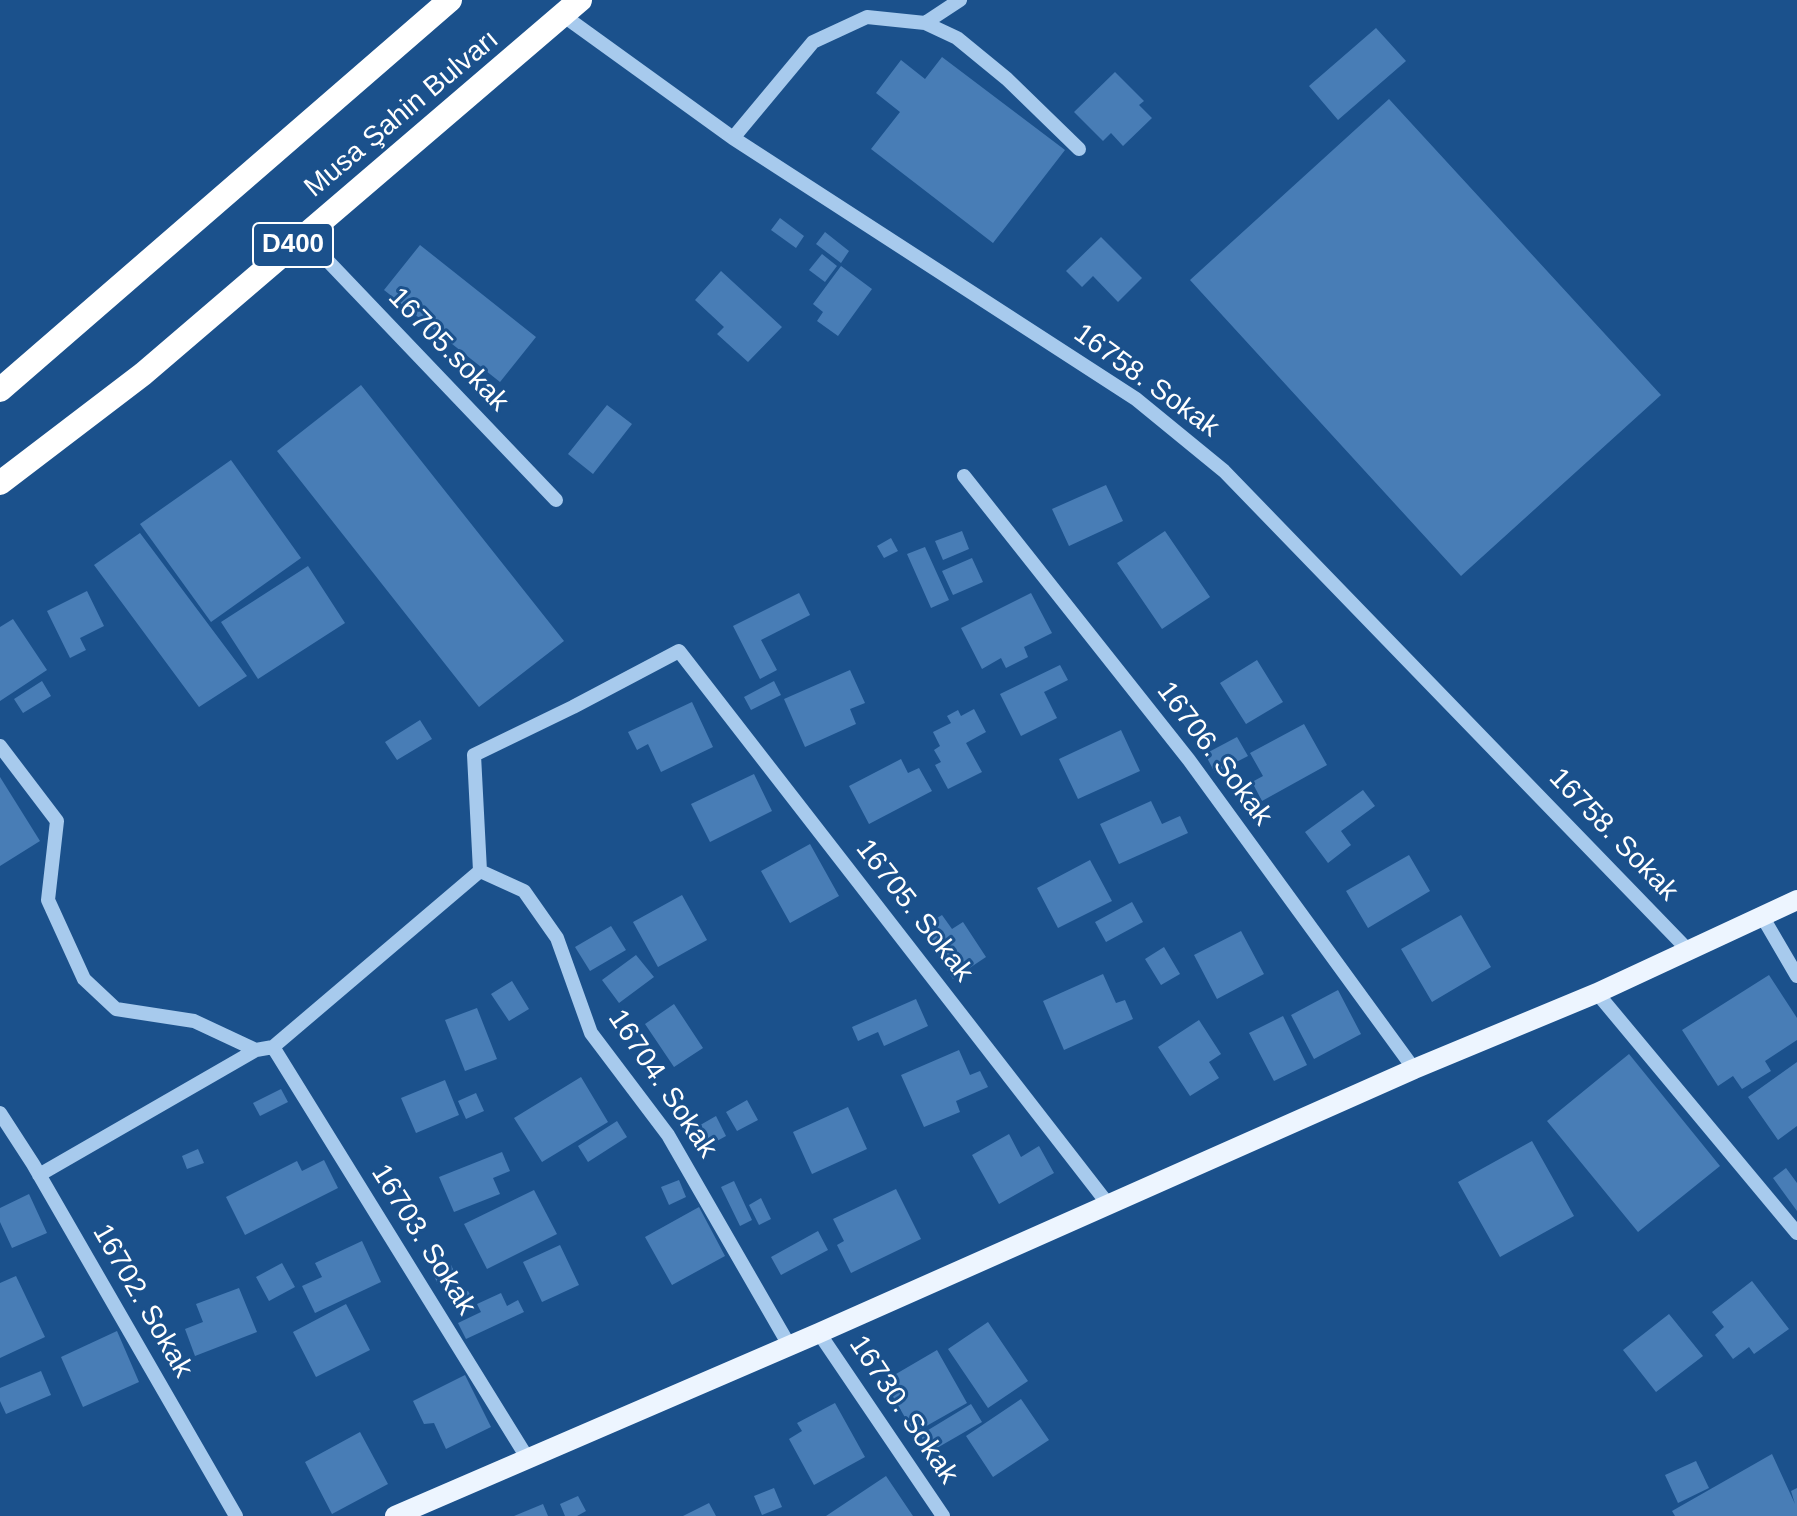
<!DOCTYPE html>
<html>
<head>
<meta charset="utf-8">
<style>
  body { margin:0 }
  canvas { display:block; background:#1b518c }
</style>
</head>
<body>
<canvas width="1797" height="1516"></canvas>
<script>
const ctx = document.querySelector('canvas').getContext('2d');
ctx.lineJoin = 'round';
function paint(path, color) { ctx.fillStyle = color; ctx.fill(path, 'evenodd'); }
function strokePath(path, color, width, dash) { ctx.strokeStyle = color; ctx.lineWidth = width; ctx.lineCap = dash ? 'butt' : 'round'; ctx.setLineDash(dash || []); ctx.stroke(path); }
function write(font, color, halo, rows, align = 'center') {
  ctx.font = font + ' Arial,sans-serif'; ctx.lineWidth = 6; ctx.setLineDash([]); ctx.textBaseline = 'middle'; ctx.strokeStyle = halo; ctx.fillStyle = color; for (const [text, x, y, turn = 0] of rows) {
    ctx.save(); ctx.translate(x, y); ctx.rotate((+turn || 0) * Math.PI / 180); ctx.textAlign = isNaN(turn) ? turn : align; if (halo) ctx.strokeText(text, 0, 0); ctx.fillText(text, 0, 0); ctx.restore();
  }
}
const building = new Path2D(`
  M1376,28L1406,61L1338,120L1309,86Z
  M942,57L1065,150L993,243L871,149L900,112L876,93L901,60L925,79Z
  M1115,72L1144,101L1139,105L1152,118L1123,146L1111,133L1103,141L1074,112Z
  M1389,99L1661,395L1461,576L1190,280Z
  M780,218L804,236L796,248L771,230Z
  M825,232L849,251L841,263L816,244Z
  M1101,237L1142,278L1118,302L1093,276L1082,287L1066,271Z
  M420,245L536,337L500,382L384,290Z
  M822,254L837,266L825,282L809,270Z
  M841,266L872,289L838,336L817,321L823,312L813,304Z
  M721,271L782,327L748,362L717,334L724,327L695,300Z
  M361,385L564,641L479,707L277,451Z
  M607,405L632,424L593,474L568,454Z
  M231,460L301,558L211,622L140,524Z
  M1106,485L1123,521L1069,546L1052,509Z
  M962,531L969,549L943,560L935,541Z
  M1165,531L1210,597L1162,629L1117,563Z
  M140,533L247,676L199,707L94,565Z
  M891,538L898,551L884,558L877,546Z
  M925,547L949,600L931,608L907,554Z
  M972,558L983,582L953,595L942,571Z
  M308,566L345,623L258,679L221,622Z
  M87,591L104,626L80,638L86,650L70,658L47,611Z
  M799,593L810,615L761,640L777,670L760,679L733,626Z
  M1031,593L1052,633L1024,647L1028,657L1006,668L1001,658L982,669L961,628Z
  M13,619L47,670L0,701V627Z
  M1257,660L1283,702L1246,724L1220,683Z
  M1060,665L1068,680L1044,692L1057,718L1021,736L1000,694Z
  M850,670L865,703L850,709L856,724L805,747L784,699Z
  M42,681L51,696L23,713L14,699Z
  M774,681L781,695L751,710L744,697Z
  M692,702L713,747L661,772L648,744L637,750L628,732Z
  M974,709L986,732L966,743L982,772L948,789L935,765L941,762L934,750L940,746L933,732L951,723L947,716L958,710L961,716Z
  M420,720L432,739L397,760L385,742Z
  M1304,724L1327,765L1262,801L1252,782L1263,776L1250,753Z
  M1121,730L1140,771L1078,799L1059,759Z
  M1237,737L1248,756L1215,773L1205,754Z
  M901,759L908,773L919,768L932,791L869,824L849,786Z
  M754,774L772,811L710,842L691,804Z
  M0,777L40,841L0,866Z
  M1363,790L1375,806L1341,831L1351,845L1328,863L1305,832Z
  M1151,801L1162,824L1180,816L1188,833L1119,864L1100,824Z
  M810,844L839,896L790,923L761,871Z
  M1409,855L1430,891L1368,928L1346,891Z
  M1090,860L1112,901L1058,928L1037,888Z
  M682,895L707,940L658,967L633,922Z
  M1132,902L1143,922L1106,942L1095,922Z
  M942,915L952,929L963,922L986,957L953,979L921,928Z
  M1461,915L1491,967L1432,1002L1401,949Z
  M611,926L626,950L590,971L575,947Z
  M1241,931L1264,974L1217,999L1194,955Z
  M1164,947L1180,974L1161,985L1145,959Z
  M636,955L654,977L619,1003L602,980Z
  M1103,974L1116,1003L1125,1000L1133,1019L1064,1050L1043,1001Z
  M1769,975L1797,1018V1040L1765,1061L1771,1071L1742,1089L1733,1076L1718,1086L1682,1030Z
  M512,981L529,1009L509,1021L491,994Z
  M1338,990L1361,1034L1314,1059L1291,1015Z
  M916,999L928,1026L884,1046L878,1032L858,1041L852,1027Z
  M674,1004L703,1048L674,1067L645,1024Z
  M477,1008L497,1059L465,1071L445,1020Z
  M1283,1016L1307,1065L1274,1081L1249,1033Z
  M1199,1020L1221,1054L1209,1062L1219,1078L1190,1096L1158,1047Z
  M959,1050L970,1075L980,1071L988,1087L956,1101L960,1112L924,1127L901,1075Z
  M1629,1054L1720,1166L1638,1232L1547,1121Z
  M1797,1062V1126L1778,1140L1748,1097Z
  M581,1077L608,1122L542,1162L514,1118Z
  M445,1080L459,1115L416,1133L401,1098Z
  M281,1089L288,1102L260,1116L253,1103Z
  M476,1093L484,1111L466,1119L458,1101Z
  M747,1100L758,1120L737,1131L726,1112Z
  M848,1107L867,1149L812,1174L793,1132Z
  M716,1116L726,1136L706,1147L695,1128Z
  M617,1121L627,1137L588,1162L578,1146Z
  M1009,1134L1021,1157L1039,1146L1054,1173L999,1204L972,1155Z
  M1532,1141L1574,1216L1500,1257L1458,1182Z
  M198,1149L204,1163L187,1169L182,1156Z
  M502,1152L510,1171L493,1178L500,1194L454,1212L439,1177Z
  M324,1160L338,1188L245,1235L226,1197L297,1161L302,1171Z
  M1786,1168L1797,1183V1211L1773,1178Z
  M679,1180L686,1197L669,1205L661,1187Z
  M734,1181L752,1220L740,1226L721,1187Z
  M896,1189L921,1239L851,1273L837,1245L844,1241L833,1219Z
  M534,1190L557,1234L487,1269L464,1224Z
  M29,1194L47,1233L12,1248L0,1222V1208Z
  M761,1198L771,1219L759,1225L749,1205Z
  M699,1207L725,1256L672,1285L645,1237Z
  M818,1231L828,1250L781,1275L771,1257Z
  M362,1241L381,1282L315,1313L302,1286L322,1277L315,1263Z
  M560,1245L579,1285L542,1302L523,1262Z
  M282,1263L295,1287L269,1301L256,1277Z
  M451,1265L456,1275L438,1284L433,1274Z
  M16,1276L45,1337L0,1358V1283Z
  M1752,1281L1789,1329L1754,1354L1749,1347L1733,1359L1715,1335L1724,1327L1712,1312Z
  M239,1288L257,1332L195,1356L185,1329L203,1322L196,1304Z
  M468,1291L473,1300L455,1309L450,1300Z
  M501,1293L507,1306L518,1300L524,1312L466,1339L458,1323L481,1312L477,1304Z
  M346,1304L370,1350L316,1377L293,1332Z
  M1669,1314L1703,1356L1656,1392L1623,1350Z
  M988,1322L1028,1381L988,1408L948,1349Z
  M117,1331L139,1382L83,1407L61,1357Z
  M937,1350L967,1403L914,1433L884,1381Z
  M41,1371L51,1395L6,1414L0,1401V1388Z
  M465,1375L491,1427L446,1449L434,1423L424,1424L413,1401Z
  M1021,1399L1049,1440L993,1477L966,1436Z
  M835,1403L865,1457L814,1485L789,1439L802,1431L797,1423Z
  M971,1404L982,1422L930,1452L920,1435Z
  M360,1432L388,1484L332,1514L305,1462Z
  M1772,1454L1795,1504L1791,1491L1797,1488V1516H1675L1672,1511Z
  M1696,1461L1709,1488L1678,1503L1665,1475Z
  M886,1476L913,1516H826Z
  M774,1488L782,1507L762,1515L754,1496Z
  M578,1496L586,1511L577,1516H565L560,1504Z
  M709,1503L716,1516H683Z
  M543,1504L548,1516H514Z`);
const minor = new Path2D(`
  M564,16L733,138L1136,399L1224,471L1688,950
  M925,23L960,0
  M733,138L813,42L867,17L925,23L957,38L1007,79L1079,149
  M304,236L556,500
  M964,476L1189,760L1414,1069
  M0,746L57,821L48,900L84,979L116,1009L194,1021L256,1050
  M480,871L524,891L557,938L591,1033L668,1135L789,1345
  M1762,916L1797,976
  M1597,993L1797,1233
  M273,1047L528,1459
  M0,1113L33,1164L236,1516
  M39,1175L256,1050L273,1047L480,871L474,755L573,707L679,651L1108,1204
  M819,1333L943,1516`);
const major = new Path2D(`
  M395,1516L819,1333L1414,1069L1597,993L1797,900`);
const highway = new Path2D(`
  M0,390L450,0
  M0,483L143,374L580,0`);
const shields = [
  [293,245,80]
];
const shieldNames = [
  ["D400",293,245]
];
const streetNames = [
  ["Musa Şahin Bulvarı",402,114,-40],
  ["16705.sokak",448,350,46],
  ["16758. Sokak",1146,381,36],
  ["16706. Sokak",1214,754,53],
  ["16758. Sokak",1613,835,46],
  ["16705. Sokak",914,911,52],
  ["16704. Sokak",662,1084,56],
  ["16703. Sokak",423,1240,58],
  ["16702. Sokak",142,1301,60],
  ["16730. Sokak",903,1410,56]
];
paint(building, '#487db6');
strokePath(minor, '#a7caed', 14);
strokePath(major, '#edf5ff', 20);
strokePath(highway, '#fff', 24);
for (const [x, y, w] of shields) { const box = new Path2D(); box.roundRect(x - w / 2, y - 22, w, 44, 6); ctx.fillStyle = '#1b518c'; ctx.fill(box); strokePath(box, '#fff', 2); }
write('bold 26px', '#fff', null, shieldNames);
write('28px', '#fff', '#1b518c', streetNames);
</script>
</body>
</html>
